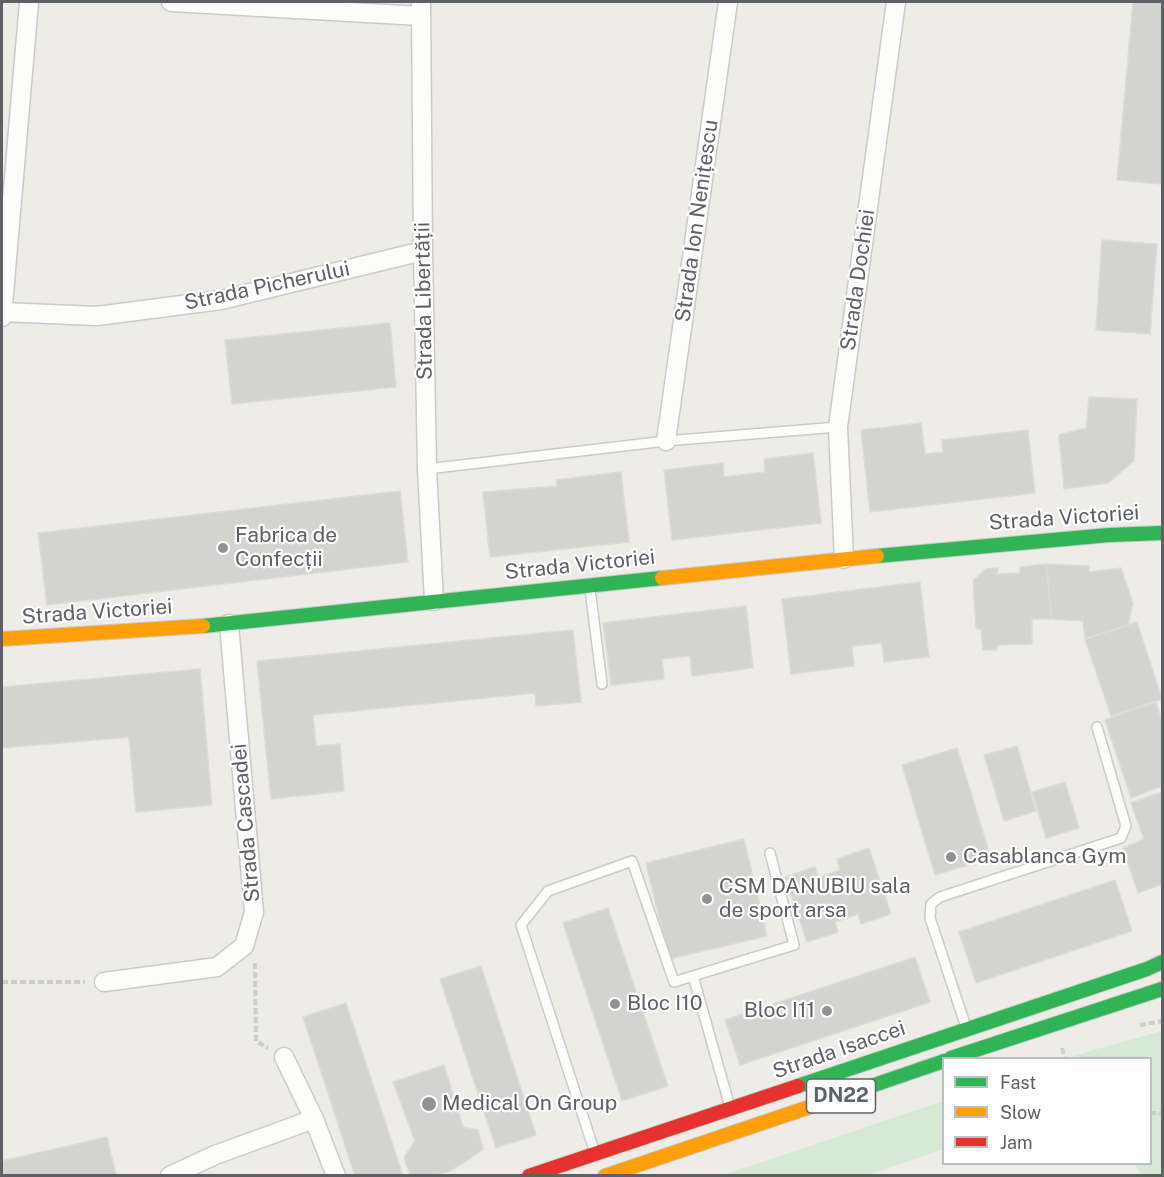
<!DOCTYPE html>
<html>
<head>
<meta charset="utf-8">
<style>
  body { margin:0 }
  #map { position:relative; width:1164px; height:1177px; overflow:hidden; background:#edece7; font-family:"Public Sans",sans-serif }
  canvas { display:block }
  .frame { position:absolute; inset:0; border:3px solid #5d6065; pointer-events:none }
  .legend { position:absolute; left:942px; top:1057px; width:210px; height:108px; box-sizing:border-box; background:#fff; border:2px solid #bebfc1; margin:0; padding:8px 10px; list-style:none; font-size:18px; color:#5d6065 }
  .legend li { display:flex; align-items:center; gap:12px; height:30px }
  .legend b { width:30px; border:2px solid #bebfc1 }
</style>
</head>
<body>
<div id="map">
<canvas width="1164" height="1177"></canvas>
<div class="frame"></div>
<ul class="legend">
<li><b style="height:8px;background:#30b455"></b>Fast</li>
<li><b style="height:8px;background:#ff9f0a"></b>Slow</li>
<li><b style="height:8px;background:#e5322d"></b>Jam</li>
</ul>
</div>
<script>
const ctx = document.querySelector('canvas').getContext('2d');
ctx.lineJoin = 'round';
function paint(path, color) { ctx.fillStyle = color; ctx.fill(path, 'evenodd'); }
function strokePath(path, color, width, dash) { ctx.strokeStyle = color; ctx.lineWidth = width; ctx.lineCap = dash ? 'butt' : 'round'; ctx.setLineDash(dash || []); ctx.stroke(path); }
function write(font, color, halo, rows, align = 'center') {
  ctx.font = font + ' "Public Sans",sans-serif'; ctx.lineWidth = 4.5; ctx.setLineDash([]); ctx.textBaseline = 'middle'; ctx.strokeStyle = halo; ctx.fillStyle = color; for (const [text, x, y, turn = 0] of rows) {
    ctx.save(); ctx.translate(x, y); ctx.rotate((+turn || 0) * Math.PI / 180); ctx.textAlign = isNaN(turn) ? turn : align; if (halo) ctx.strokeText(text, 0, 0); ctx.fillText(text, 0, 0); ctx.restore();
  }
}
const green = new Path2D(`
  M1162,1031V1175H1142L1134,1164H1150V1058H1068L1093,1050Z
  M943,1101V1149L868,1175H723Z`);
const building = new Path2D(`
  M1133,2H1162V184L1117,180Z
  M1102,240L1157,244L1150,334L1096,330Z
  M390,323L396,387L232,404L225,340Z
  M1089,397L1137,399L1134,461L1108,483L1064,489L1059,435L1086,428Z
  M921,423L925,454L943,452L942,440L1028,430L1035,493L870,512L861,430Z
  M813,453L821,523L672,540L664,470L723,463L724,477L765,472L764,459Z
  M621,472L629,542L490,557L483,492L557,486L556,480Z
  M400,491L408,562L47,605L38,533Z
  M1046,564L1089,566V572L1121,568L1133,603L1128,625L1085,639L1082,615V621L1052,619Z
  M1046,564L1052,619H1032V644L997,645V650H983L981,630L976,628L973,581L986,569L998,568L997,574L1020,573V567Z
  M920,582L929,657L884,662L882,643L852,646L854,666L791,674L782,599Z
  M746,606L753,668L692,676L690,656L662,659L664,679L611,685L603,623Z
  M1137,622L1162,699L1111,716L1085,639Z
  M573,630L581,702L536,706L535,693L313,715L316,746L340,744L344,791L271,799L257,661Z
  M200,669L212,805L136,812L129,737L2,748V687Z
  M1156,702L1162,722V786L1131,798L1105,720Z
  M1017,746L1036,811L1004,821L984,755Z
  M957,748L991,858L935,875L902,765Z
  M1065,782L1079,828L1046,838L1032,792Z
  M1162,792V884L1138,893L1123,848L1144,839L1131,803Z
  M744,839L767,936L669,959L646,863Z
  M869,848L891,914L861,924L858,914L835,922L838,932L807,942L785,877L815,867L818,878L840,870L837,859Z
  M1115,880L1132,931L976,983L959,932Z
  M608,908L668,1086L622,1101L563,923Z
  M915,957L930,1002L740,1065L725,1020Z
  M481,966L536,1135L496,1148L440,979Z
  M346,1003L403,1176H355L303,1017Z
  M444,1065L463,1127L478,1130L483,1149L468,1160L448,1172L430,1175H410L404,1157L415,1141L393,1082Z
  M107,1137L116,1175L2,1176V1161Z`);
const path = new Path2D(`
  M255,963L256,1041L268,1048
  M2,982H85
  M1140,1025L1162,1021
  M1062,1048L1065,1058
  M1150,1113H1162`);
const lane = new Path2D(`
  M427,469L666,441L838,427
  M590,589L602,684
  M966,1027L930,918L931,904L940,897L1121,838L1126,826L1097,727
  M730,1107L693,976L794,945L770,853
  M594,1150L521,925L548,891L632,861L674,982L693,976`);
const street = new Path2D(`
  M171,2L421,16
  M421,2L423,251L427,469L434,601
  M2,312L97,316L221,300L423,251
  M2,317L29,2
  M666,441L728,2
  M844,559L838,427L896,2
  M104,982L217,967L244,946L254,912L229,624
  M284,1057L314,1119
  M170,1176L215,1155L314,1119L336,1176`);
const fast = new Path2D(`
  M877,556L1109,535L1162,533
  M203,626L662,578
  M951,1058L1162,989
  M798,1086L1147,969L1162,962
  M848,1094L944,1061`);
const slow = new Path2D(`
  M662,578L877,556
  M2,639L203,626
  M605,1176L848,1094`);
const jam = new Path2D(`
  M529,1176L798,1086`);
const markers = [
  [223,548,6,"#8f9192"],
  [951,857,6,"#8f9192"],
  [707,899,6,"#8f9192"],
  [615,1004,6,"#8f9192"],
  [827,1011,6,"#8f9192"],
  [429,1104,8,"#8f9192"]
];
const shields = [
  [841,1096,69]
];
const shieldNames = [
  ["DN22",841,1096]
];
const streetNames = [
  ["Strada Ion Nenițescu",697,221,-82],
  ["Strada Dochiei",858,280,-82],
  ["Strada Picherului",267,286,-12],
  ["Strada Libertății",424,301,-91],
  ["Strada Victoriei",1064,518,-4],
  ["Strada Victoriei",580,565,-6],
  ["Strada Victoriei",97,612,-4],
  ["Strada Cascadei",246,823,-95],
  ["Strada Isaccei",839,1050,-19]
];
const poiNames = [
  ["Fabrica de",235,536],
  ["Confecții",235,560],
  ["Casablanca Gym",963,857],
  ["CSM DANUBIU sala",719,887],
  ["de sport arsa",719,911],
  ["Bloc I10",627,1004],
  ["Bloc I11",815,1011,"right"],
  ["Medical On Group",442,1104]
];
paint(green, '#d6e9d5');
paint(building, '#d3d3d0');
strokePath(building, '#dcdbd6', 1.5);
strokePath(lane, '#cacaca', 12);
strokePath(street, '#cacaca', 21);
strokePath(fast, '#c9c9c7', 16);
strokePath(slow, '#c9c9c7', 16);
strokePath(jam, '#c9c9c7', 16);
strokePath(path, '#c9cdcb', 4, [6, 3]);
strokePath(lane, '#fcfcfb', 9);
strokePath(street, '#fcfcfb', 18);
strokePath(fast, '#30b455', 14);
strokePath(slow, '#ff9f0a', 14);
strokePath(jam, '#e5322d', 14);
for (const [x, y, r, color] of markers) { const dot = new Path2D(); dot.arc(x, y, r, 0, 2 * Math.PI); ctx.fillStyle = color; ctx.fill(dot); strokePath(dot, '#fff', 2); }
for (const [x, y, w] of shields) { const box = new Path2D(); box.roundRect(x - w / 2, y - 17, w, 34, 4.5); ctx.fillStyle = '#fff'; ctx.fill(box); strokePath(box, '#5d6065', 1.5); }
write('bold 20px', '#5d6065', null, shieldNames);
write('21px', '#5d6065', '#fff', streetNames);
write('21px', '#5d6065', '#fff', poiNames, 'left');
</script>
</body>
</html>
